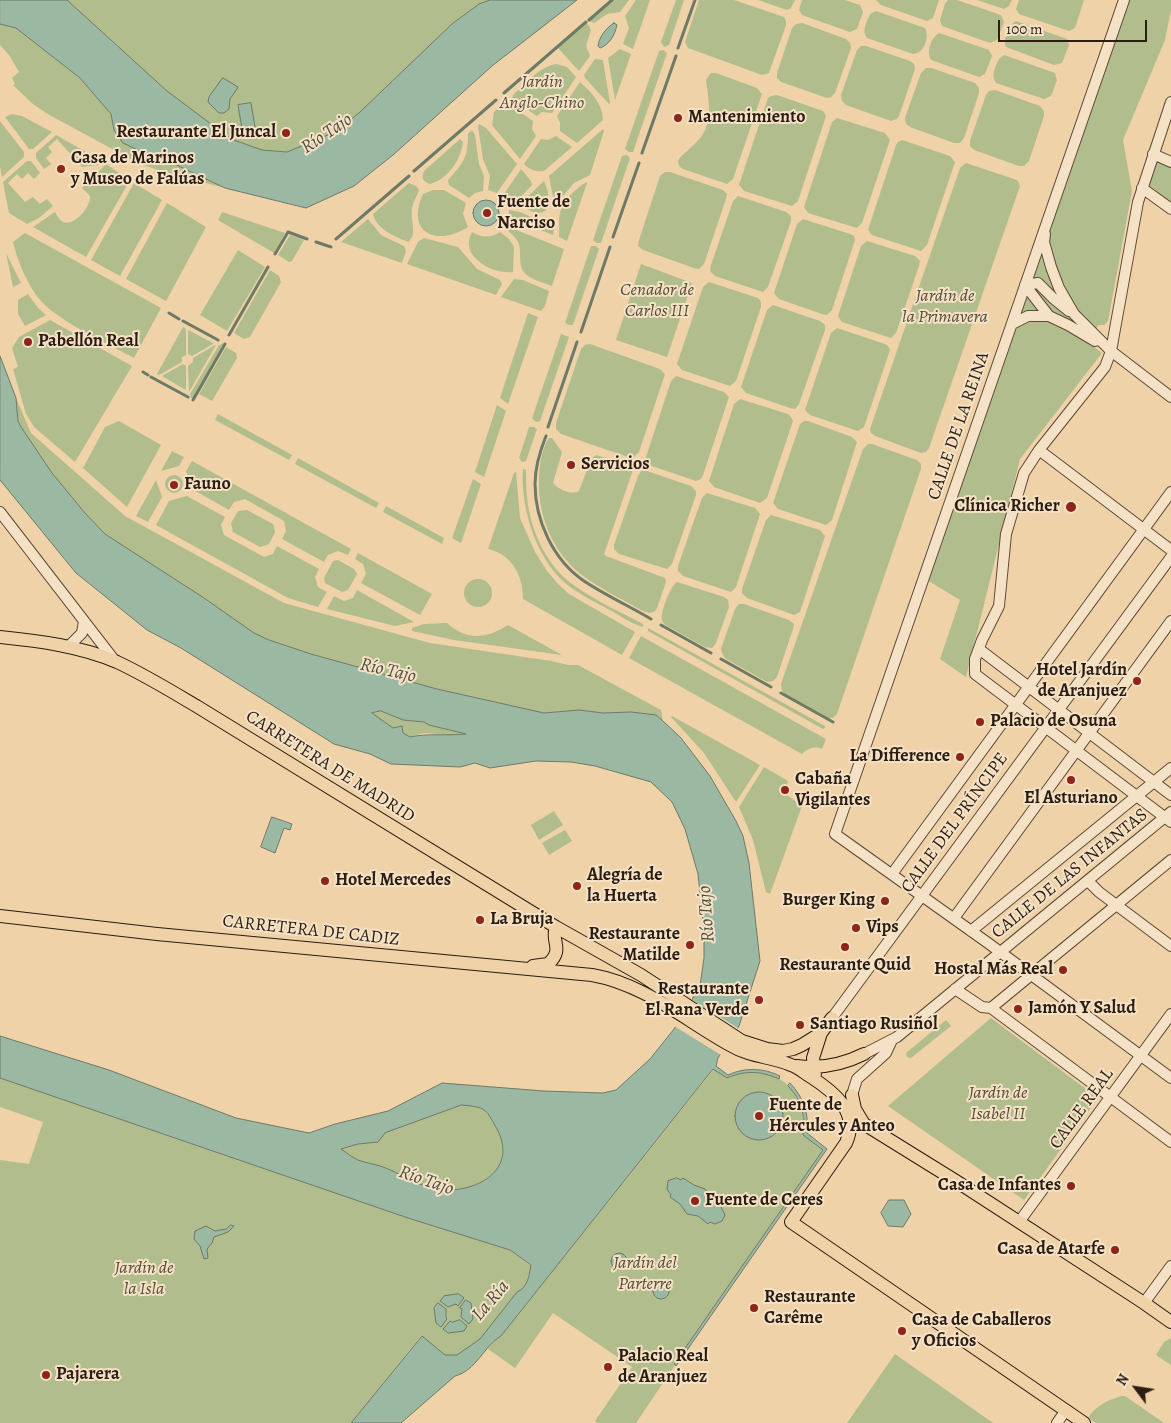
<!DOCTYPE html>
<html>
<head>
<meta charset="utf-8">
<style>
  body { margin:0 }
  #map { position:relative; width:1171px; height:1423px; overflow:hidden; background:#efd2a7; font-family:Alegreya,serif }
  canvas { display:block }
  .north { position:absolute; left:1111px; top:1363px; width:50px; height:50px; -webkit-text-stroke:4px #f5e2c6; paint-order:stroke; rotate:301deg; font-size:14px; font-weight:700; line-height:20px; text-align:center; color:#2b1d12 }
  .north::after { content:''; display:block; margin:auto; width:18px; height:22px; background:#2b1d12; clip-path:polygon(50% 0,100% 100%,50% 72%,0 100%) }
  .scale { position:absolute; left:998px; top:20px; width:149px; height:22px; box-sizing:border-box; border:2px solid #2b1d12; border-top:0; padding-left:6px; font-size:15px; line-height:18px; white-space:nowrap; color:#2b1d12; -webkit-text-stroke:4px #f5e2c6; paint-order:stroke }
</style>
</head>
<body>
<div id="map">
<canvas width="1171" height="1423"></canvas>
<div class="north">N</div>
<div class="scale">100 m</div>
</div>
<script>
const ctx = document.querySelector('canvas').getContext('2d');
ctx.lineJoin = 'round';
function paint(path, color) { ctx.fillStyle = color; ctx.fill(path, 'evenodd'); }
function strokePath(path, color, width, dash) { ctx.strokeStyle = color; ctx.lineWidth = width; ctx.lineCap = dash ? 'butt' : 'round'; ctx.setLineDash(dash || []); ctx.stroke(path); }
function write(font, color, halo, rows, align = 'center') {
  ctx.font = font + ' Alegreya,serif'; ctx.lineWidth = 4; ctx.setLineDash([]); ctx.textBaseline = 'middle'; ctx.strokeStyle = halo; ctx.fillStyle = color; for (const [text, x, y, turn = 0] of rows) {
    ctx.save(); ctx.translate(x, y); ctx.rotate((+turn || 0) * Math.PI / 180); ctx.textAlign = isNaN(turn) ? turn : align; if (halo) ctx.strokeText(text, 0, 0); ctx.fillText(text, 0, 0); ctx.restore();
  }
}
const green = new Path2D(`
  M67,0H490L479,4L453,23L360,112L337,131L287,152L262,150L231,139L167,91Z
  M613,0H629L620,12L607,14L594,23L589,21Z
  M636,0H650L633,49L623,44L629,28L625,16Z
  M676,0H684L669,45L664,47L661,42Z
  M699,0H734L784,17L786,21V25L769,73L762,75L688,48L685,42Z
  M758,0H795L791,8L787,10Z
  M802,0H845L860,5L863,12L857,29L850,32L802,15L799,10Z
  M876,0H939L933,18L927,21L881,5Z
  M948,0H957L1001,15L1004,22L997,40L990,43L942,26L940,20L945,4Z
  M977,0H1012L1009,6L1004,9Z
  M1019,0H1084L1075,28L1069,31L1019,14L1016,9Z
  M1126,0H1171V10L1165,40L1123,140L1132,191L1108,321L1104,325H1098L1089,343L1102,353L1020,459L966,677L940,659L960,600L927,580Z
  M876,11L925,28C930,37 924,54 913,54L867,38C861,31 867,22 870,14Z
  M1016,21L1067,39L1069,45L1062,63L1054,65L1006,47C1003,39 1008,25 1016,21Z
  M587,23L591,30L586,46L590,56L579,71L558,48Z
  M802,23L846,39L850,43L851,48L835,93L831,97L827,98L781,82L777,78V73L792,28L796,24Z
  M0,24L16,28L81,79L111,114L114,130L142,152L170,162L225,188L163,172L136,162L46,113L33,104L13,85L15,84L12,78L19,72L9,55L0,45Z
  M939,33L989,50L992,56L985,74L979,77L931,60C926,53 931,37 939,33Z
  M861,46H866L910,61L914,64L915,69L899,116L897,119L891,121L846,105L842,101L841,95L857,50Z
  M620,49L631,54L615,100L608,58Z
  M663,50L667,53L633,152H629L625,149L659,51Z
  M1004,55L1055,73L1057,80L1051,96L1044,99L996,83C990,75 996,66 999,59Z
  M595,59L603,60L610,103L609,104L585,78L584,75Z
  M556,64L567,67L576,77L552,113L542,112L537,116L512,99L513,95C525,84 539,67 556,64Z
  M926,68H931L975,83L979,88V93L964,138L960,143H954L910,127L906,124L905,118L921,73Z
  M711,73H716L757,88L762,94L733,179L727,184L683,169C679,167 677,164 679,159C680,156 699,142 703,134C713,119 708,96 706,80Z
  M580,82C593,94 602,103 603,120L577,143L560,131V123L557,116Z
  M995,90L1040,106L1044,111V116L1029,161L1024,166H1019L974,150L970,146V141L986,95L989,91Z
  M777,95L823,111L826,116L798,201L792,206L744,191L739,185L768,98L771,96Z
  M504,103L508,104L533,121L532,129L536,136L520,159L492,125L494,112Z
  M12,114L22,116L52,132L33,149H29L5,117Z
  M837,118L885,133L890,140L862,223L857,228L808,213L804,207L832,122Z
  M0,121L24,152V157L2,177L0,167Z
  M479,124L486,128L517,164L497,193L488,190L490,176L483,159L478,127Z
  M603,129L604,131L590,175L574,183L558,202H554L549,176Z
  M472,130L475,135L479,164L484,176L483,191L475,193L469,198L449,185L448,180C463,163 468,159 468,134Z
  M56,135L102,161L98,165L82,167L57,139L48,147L52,152L46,158L51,164L44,169L36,158V153Z
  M556,136L572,147L544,171C535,172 530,170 524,164L541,139L548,140Z
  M460,139L463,142C461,160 447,180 430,184C423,182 421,178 424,171Z
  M902,140L950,156L955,162L927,245L921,251L872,235L868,230L896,145L898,142Z
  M627,155L630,158L601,243H597L593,240L622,156Z
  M1156,160L1171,166V203L1147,186Z
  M27,161H31L40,173L34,179L28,173L22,179L17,174L8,183L25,202L33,197L40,204L47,199L53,206L39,218L27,224L9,213L3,182Z
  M966,163L1014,179L1018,181L1020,186L929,448L926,452L921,453L875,436L871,433L870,429L960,168Z
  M106,164L130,180L86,257L33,227L55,212C57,215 59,220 63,222C75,227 91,206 90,196L82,188Z
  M521,169L531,181L532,185L519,199L508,204L502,197Z
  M665,172H670L723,190L727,194L726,199L704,264L699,269L694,268L643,250L638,246L639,240L660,176Z
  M544,181L548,192L546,210C539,216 530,211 524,207L522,202Z
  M587,182V183L567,241L559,237C560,229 558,220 560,213C563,201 577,187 587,182Z
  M134,183L162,200L120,276L91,260Z
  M409,183L416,186L419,190C417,196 413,202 412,208C410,220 418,235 408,242C394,236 377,230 373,214Z
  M433,190H444L466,203L463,214L468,227C437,247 405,233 423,194Z
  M738,196L786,212L791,216V221L768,287L763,292L715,276L710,271L711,265L733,201Z
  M167,203L206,227L166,301L126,279Z
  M509,210L520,212L536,219L552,218L555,222L553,235L509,217Z
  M222,212L285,233L274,253L218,220Z
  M368,219L381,235L404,246L406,251L402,263L341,242Z
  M803,219L850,234L854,236L855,240L832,310L827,315L822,314L779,299L774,293L797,224Z
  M506,226L564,249L552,286C544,283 533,280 527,275C516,267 523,252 518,242C515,236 509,232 505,228Z
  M472,232C482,238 490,238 500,232L509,239L514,247L513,272C493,275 458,256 472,232Z
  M25,233L161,308L134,358C105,342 63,324 41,301C27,285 18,262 13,242Z
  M290,235L304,240L292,261L289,262L278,255Z
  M424,238L458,247L477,269L500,280L502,284L496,295L407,264L418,242Z
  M867,241L915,256L920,261L919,266L896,333L891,338L842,322L838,316L861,246Z
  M591,246H596L599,249L573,325H569L565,323Z
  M238,250L265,267L227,331L200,315Z
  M6,253L21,283L13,287Z
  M641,264L692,283L667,357L616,340Z
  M270,270L279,276L281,282L250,337L244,339L234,333Z
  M514,279L523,280L549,291L545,306L541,311L501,297Z
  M709,282L758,298L761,302V307L736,381L730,386L682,370L677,364L703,287Z
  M28,294L38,308L46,315L25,326L18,314V300Z
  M773,305L820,321L825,325V330L799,404L795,409L790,408L746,393L741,387L767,310Z
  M528,313L538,317L508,404L500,398Z
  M50,320L132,366L75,462L34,427L26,414L13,369L18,367L12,348L19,337Z
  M183,327L186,329V355L182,357V362L159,375L157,374Z
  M837,328L885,344L888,346L890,350L864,427L858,431L810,415L805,410L831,333Z
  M188,330L213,343V344L192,356L188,354Z
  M561,334L569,337L540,421L536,422L532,418Z
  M224,343L193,398H191L190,394L219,345Z
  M590,344L660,369L665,374L639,452L634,457H628L561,434L556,429V423L581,349L585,345Z
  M215,345H216L189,392L188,366L193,362V358Z
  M226,347L236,353L237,358L212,401L199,394Z
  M183,364L186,366V390L162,376Z
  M676,376L724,392L729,397L703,475L701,479L696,481L649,465L645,460L671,381Z
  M16,398L31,433L125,516L284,603L430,643L551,661L568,665H578L661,710L663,721L656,715L631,712L603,713L579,710L544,713L437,689L311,654L269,640L254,633L204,598L105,534L85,513L52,473L21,427L18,421Z
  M740,399L788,414L791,417L793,421L767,498L760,503L714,487L709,481L734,404Z
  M497,405L506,411L484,477L475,472Z
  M218,414L292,455L289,460L215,420Z
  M119,421L161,445L127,507L83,468L105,427Z
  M808,421L852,437L857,442L832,520L826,525L778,509L773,503L800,424L804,421Z
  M529,427H534L537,429L526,461L522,462L519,458Z
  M549,438H552L562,452L553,483C558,489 571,496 579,491L591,459L596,455L627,464L631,467L632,473L604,554L606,556L665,578L666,582L657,608L654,612L649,613L641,610C622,599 600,589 582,575C554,554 538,517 539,482C539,468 541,449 549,438Z
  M868,444H872L917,460L921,464V469L837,714L833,718H828L786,695L782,691L781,684L863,449Z
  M172,451L184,457L179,466L161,471Z
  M298,458L379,503L376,508L295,464Z
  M192,461L351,549L348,555L338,551L328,555L324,562L282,539L286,531L284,521L245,499L234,502L229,510L192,489L186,471Z
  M523,469L526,470C526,479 526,488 527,497C530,529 547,568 575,586C596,601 620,612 643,624V627C631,624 618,614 606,608C595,602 583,596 573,589C538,566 520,509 523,469Z
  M641,471H647L691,486L696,491V495L672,564L667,569L619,554L614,549V545L638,476Z
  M516,472L520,518L535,552L547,571L558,584L569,594L635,632L622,655L523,599C523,576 513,555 488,549L514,473Z
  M165 484a9 9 0 1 1 18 0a9 9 0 1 1-18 0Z
  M473,479L481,484L461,543L452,538Z
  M156,480L162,497L148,522L136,516Z
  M707,493L755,508L760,514L736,587L731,592L683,576L678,571V566L702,498Z
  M187,496L225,517L221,525L224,535L264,557L273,554L277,546L319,569L315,577L318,587L327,592L318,607L288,598L156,525L169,501Z
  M386,506L444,538L442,544L383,512Z
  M247,510L273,524L275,532L269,544L260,547L233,532L231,523L238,511Z
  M771,515L820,530L825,536L800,612L794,615L747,598L742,593V589L766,520Z
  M358,553L432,594L420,615L361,583L366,574L363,564L355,559Z
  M338,560L354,569L357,574L348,590L342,592L325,583L324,578L333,561Z
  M464 593a14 14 0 1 1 28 0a14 14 0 1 1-28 0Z
  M677,582L724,597L728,600L729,607L716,643L712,648L705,647L667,626C664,624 663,623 662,620C660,612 671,585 677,582Z
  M357,590L414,622L395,626L327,609L334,596L344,601L353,598Z
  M739,604H744L789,620L794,624L793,629L777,677L773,681L767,682L726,659L723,655L721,649L735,609Z
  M447,623C467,641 486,639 508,625L562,655L454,640L412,631V628L424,624Z
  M648,628L825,726V728L823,729L648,631Z
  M641,636L826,739L822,749C814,746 808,748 802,754L629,658Z
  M381,711L403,720L424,722L429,725L468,734L450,735L424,733L410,737L393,728L371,713Z
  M672,716L760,765L736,802L704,753L671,717Z
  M764,767L788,781L787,786L781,787L780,792L783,795H787L802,806L770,894L766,892L753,840L739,807Z
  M554,811L563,825L539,840L531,825Z
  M565,830L572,841L549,855L542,843Z
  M991,1018L1098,1098L1024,1200L888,1106Z
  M946,1020L951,1026L911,1058L907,1057L906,1053Z
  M714,1069L727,1078C772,1058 807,1088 803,1135L823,1150L674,1364L675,1365L636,1423H598L595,1421L632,1367L553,1313L515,1368L488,1349L495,1340L501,1336Z
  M0,1078L408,1218L510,1250L531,1266L527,1283L480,1339L457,1355H445L421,1336L351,1423H0V1160L29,1164L43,1122L0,1107Z
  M462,1105C468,1106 479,1106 484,1110C490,1115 493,1123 497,1129C516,1165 486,1188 451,1190C425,1192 405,1175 383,1167C376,1164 368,1163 361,1161C354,1158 347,1153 341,1149L358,1144L385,1133Z
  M1171,1338V1365L1156,1355L1164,1342Z
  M895,1354L993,1423H847Z
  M1122,1396H1125L1164,1423H1096L1088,1418C1096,1405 1108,1400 1122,1396Z`);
const water = new Path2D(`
  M0,0H67L167,91L231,139L262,150L287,152L337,131L360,112L453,23L479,4L490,0H577L492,66L393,155L354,186L306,208L225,188L170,162L142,152L123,143L114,130L111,114L80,78L16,28L0,24Z
  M614,23L617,25C615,35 609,45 600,48L598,46C599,37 606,28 614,23Z
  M223,78L238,87L237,89L230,99L229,109L224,113H219L208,102L209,97Z
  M251,103L255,127L242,129L238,105Z
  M473 213a13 13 0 1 1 26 0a13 13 0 1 1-26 0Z
  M0,356L16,398L18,421L21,427L52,473L85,513L105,534L204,598L254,633L269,640L311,654L437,689L544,713L579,710L603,713L631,712L656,715L663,721L681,738L710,776L736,821L743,836L749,863L760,961L739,1026L718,1058L716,1066L728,1075C745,1067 764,1068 780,1076L779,1079C761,1071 746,1070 727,1078L713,1069L501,1336C484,1346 476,1371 455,1376L401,1423H351L422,1336L445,1355H457L480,1339L517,1292C528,1287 529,1276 531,1265L510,1250L408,1218L0,1078V1036L109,1070L236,1118L309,1133L335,1124L388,1111L442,1083L544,1091L603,1093L616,1090L650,1059L674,1029L700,986L704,958V932L698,874L685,829L672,802L651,782L595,766L571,762L536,761L490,768L475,763L460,767L391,764L370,754L334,744L181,648L147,630L76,573L0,480ZM381,711L403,720L424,722L429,725L466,734C447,736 428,733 410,737L403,733L402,726L393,728L372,713ZM462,1105C468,1106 479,1106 484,1110C490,1114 493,1123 497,1129C516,1165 486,1188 451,1190C426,1192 405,1175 383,1167C375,1164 366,1163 358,1160C352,1157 347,1153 341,1149L358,1144L378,1142L385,1133Z
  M272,817L292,824L290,830L284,828L275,853L261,847Z
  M790,1083C804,1098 809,1114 807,1133L827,1149L676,1366L674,1364L823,1150L803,1135C805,1115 802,1100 788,1086Z
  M735 1116a24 24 0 1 1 48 0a24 24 0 1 1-48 0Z
  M677,1178L681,1180L683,1178L694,1185L705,1189L711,1197L722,1205L721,1207L725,1215L722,1221L715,1224L710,1222L708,1224L698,1216L687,1214L680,1204L670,1197L671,1195L667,1189L668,1181Z
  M889,1200H904L911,1214L903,1227L888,1226L881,1213Z
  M231,1225L234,1226L228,1232L214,1237L212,1243L207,1249L208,1258L204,1259L200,1246L194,1239L195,1231L206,1226L215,1231L226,1229Z
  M611 1261a8 8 0 1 1 16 0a8 8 0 1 1-16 0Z
  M653 1291a8 8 0 1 1 16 0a8 8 0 1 1-16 0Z
  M459,1294L464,1298L458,1306L456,1304L448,1307L440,1301L444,1296Z
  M466,1300L471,1303L473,1319L469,1324L461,1317L462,1309L460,1308Z
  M438,1303L446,1309V1318L447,1319L441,1327L436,1323L434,1308Z
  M460,1320L467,1326L464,1331L448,1333L443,1329L450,1321L452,1322Z`);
const pier = new Path2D(`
  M691,999L738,1028L721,1055L674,1026Z`);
const stream = new Path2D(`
  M589,20L612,0
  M678,48L695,0
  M504,93L586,22
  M642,153L676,56
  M414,171L496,100
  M613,237L639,163
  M336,239L409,176
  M316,242L331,247
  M275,254L288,232L307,239
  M169,313L179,319
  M183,321L218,340
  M581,332L610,247
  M229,335L268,267
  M143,372L148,375
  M151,377L188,397
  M193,400L225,344
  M548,427L577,342
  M546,436C540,451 535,468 535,484C535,520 553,560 584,581C605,595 629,606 651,619
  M661,625L711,653
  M721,659L771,687
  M781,693L833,722`);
const minor = new Path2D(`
  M1124,0L835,834L988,943L1171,1078
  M1171,102L1138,202L1111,351L1105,367L1039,450L1024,473L1006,534L999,606L982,640L975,659V674L1171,822
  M1153,154L1171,162
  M1142,188L1171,209
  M1045,234L1044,242L1051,267L1059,288L1074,314L1111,351L1171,397
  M1025,285L1049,316L1068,325L1095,341
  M1025,285L1038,283L1053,298L1069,311
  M1012,324L1028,316H1049
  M1039,450L1171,550
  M0,512L115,661
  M68,647L82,633L84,621
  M979,649L1171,795
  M892,874L1171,492
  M1088,881L1099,892L1171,946
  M954,918L1171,621
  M971,931L1171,768
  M955,989L982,1007L991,1008L1171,1142
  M991,1008L1171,860
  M832,1018L1171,557
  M864,1054L897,1037L1171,812
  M852,1095L857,1079L886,1053L892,1040
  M1019,1222L1171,1014
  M1144,1303L1171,1266
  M1057,1423L1066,1410`);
const major = new Path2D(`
  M0,637C39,641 80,646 117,662C145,675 171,691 198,707L556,927L641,975L742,1041L767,1049L783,1051L793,1049L802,1045L821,1033L832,1018
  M0,916L157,934L592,975C644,984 685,1020 730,1045C752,1058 770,1056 791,1065C798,1067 804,1073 811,1077C834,1092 860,1112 846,1143L791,1222L1084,1423
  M533,966L548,964C565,949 550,941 556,927
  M797,1066C821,1069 842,1065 864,1054
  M815,1074L813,1058L821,1033
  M852,1095L855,1109L864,1124L956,1181L1144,1303L1171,1322`);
const markers = [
  [678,118,5,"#8f2418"],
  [286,133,5,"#8f2418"],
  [61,169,5,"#8f2418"],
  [487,213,5,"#8f2418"],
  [28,342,5,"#8f2418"],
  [571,465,5,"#8f2418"],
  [174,485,5,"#8f2418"],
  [1071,507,6,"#8f2418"],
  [1137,681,5,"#8f2418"],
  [980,722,5,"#8f2418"],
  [960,757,5,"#8f2418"],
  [1071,780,5,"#8f2418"],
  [785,790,5,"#8f2418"],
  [325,881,5,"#8f2418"],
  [577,886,5,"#8f2418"],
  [885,901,5,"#8f2418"],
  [480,920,5,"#8f2418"],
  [856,928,5,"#8f2418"],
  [690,945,5,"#8f2418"],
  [845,947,5,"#8f2418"],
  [1063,970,5,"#8f2418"],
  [759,1000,5,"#8f2418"],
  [1018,1009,5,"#8f2418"],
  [800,1025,5,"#8f2418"],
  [759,1116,5,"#8f2418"],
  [1071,1186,5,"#8f2418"],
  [695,1201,5,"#8f2418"],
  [1115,1250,5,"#8f2418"],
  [754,1308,5,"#8f2418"],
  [902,1331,5,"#8f2418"],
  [608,1367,5,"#8f2418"],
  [46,1375,5,"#8f2418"]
];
const parkNames = [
  ["Jardín",542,83],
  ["Anglo-Chino",542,104],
  ["Cenador de",657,291],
  ["Carlos III",657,312],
  ["Jardín de",945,297],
  ["la Primavera",945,318],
  ["Jardín de",998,1094],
  ["Isabel II",998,1115],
  ["Jardín del",645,1264],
  ["Parterre",645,1285],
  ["Jardín de",144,1269],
  ["la Isla",144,1290]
];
const poiNames = [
  ["Mantenimiento",688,118],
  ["Restaurante El Juncal",276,133,"right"],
  ["Casa de Marinos",71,159],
  ["y Museo de Falúas",71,180],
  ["Fuente de",497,203],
  ["Narciso",497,224],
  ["Pabellón Real",38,342],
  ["Servicios",581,465],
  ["Fauno",184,485],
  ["Clínica Richer",1060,507,"right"],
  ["Hotel Jardín",1127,671,"right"],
  ["de Aranjuez",1127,692,"right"],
  ["Palacio de Osuna",990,722],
  ["La Difference",950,757,"right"],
  ["Cabaña",795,780],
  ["Vigilantes",795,801],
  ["El Asturiano",1071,799,"center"],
  ["Alegría de",587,876],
  ["la Huerta",587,897],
  ["Hotel Mercedes",335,881],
  ["Burger King",875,901,"right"],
  ["La Bruja",490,920],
  ["Vips",866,928],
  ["Restaurante",680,935,"right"],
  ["Matilde",680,956,"right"],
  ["Restaurante Quid",845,966,"center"],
  ["Hostal Más Real",1053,970,"right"],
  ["Restaurante",749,990,"right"],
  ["El Rana Verde",749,1011,"right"],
  ["Jamón Y Salud",1028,1009],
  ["Santiago Rusiñol",810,1025],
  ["Fuente de",769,1106],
  ["Hércules y Anteo",769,1127],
  ["Casa de Infantes",1061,1186,"right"],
  ["Fuente de Ceres",705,1201],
  ["Casa de Atarfe",1105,1250,"right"],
  ["Restaurante",764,1298],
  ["Carême",764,1319],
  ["Casa de Caballeros",912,1321],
  ["y Oficios",912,1342],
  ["Palacio Real",618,1357],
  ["de Aranjuez",618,1378],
  ["Pajarera",56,1375]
];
const streetNames = [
  ["CALLE DE LA REINA",959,426,-71],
  ["CARRETERA DE MADRID",330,767,32],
  ["CALLE DEL PRÍNCIPE",955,823,-54],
  ["CALLE DE LAS INFANTAS",1070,874,-39],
  ["CARRETERA DE CADIZ",311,931,6],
  ["CALLE REAL",1082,1109,-54]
];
const waterNames = [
  ["Río Tajo",327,134,-34],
  ["Río Tajo",388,671,13],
  ["Río Tajo",707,914,-94],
  ["Río Tajo",426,1181,19],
  ["La Ría",491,1301,-49]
];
paint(green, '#b2bd8d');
paint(water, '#9bb8a2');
strokePath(water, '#6e7a68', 1);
paint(pier, '#efd2a7');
strokePath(stream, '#6e7a68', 3);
strokePath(minor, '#5c4a37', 12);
strokePath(major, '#2b1d12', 14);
strokePath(minor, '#f5e2c6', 10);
strokePath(major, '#efd2a7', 12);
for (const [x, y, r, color] of markers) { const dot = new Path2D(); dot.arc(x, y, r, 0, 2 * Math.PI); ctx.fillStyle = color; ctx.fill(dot); strokePath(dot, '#f5e2c6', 2); }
write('italic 18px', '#544d37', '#f5e2c6', parkNames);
write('bold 18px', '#2b1d12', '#f5e2c6', poiNames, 'left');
write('18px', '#2b1d12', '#f5e2c6', streetNames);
write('italic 19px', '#4d4c3d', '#f5e2c6', waterNames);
</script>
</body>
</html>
